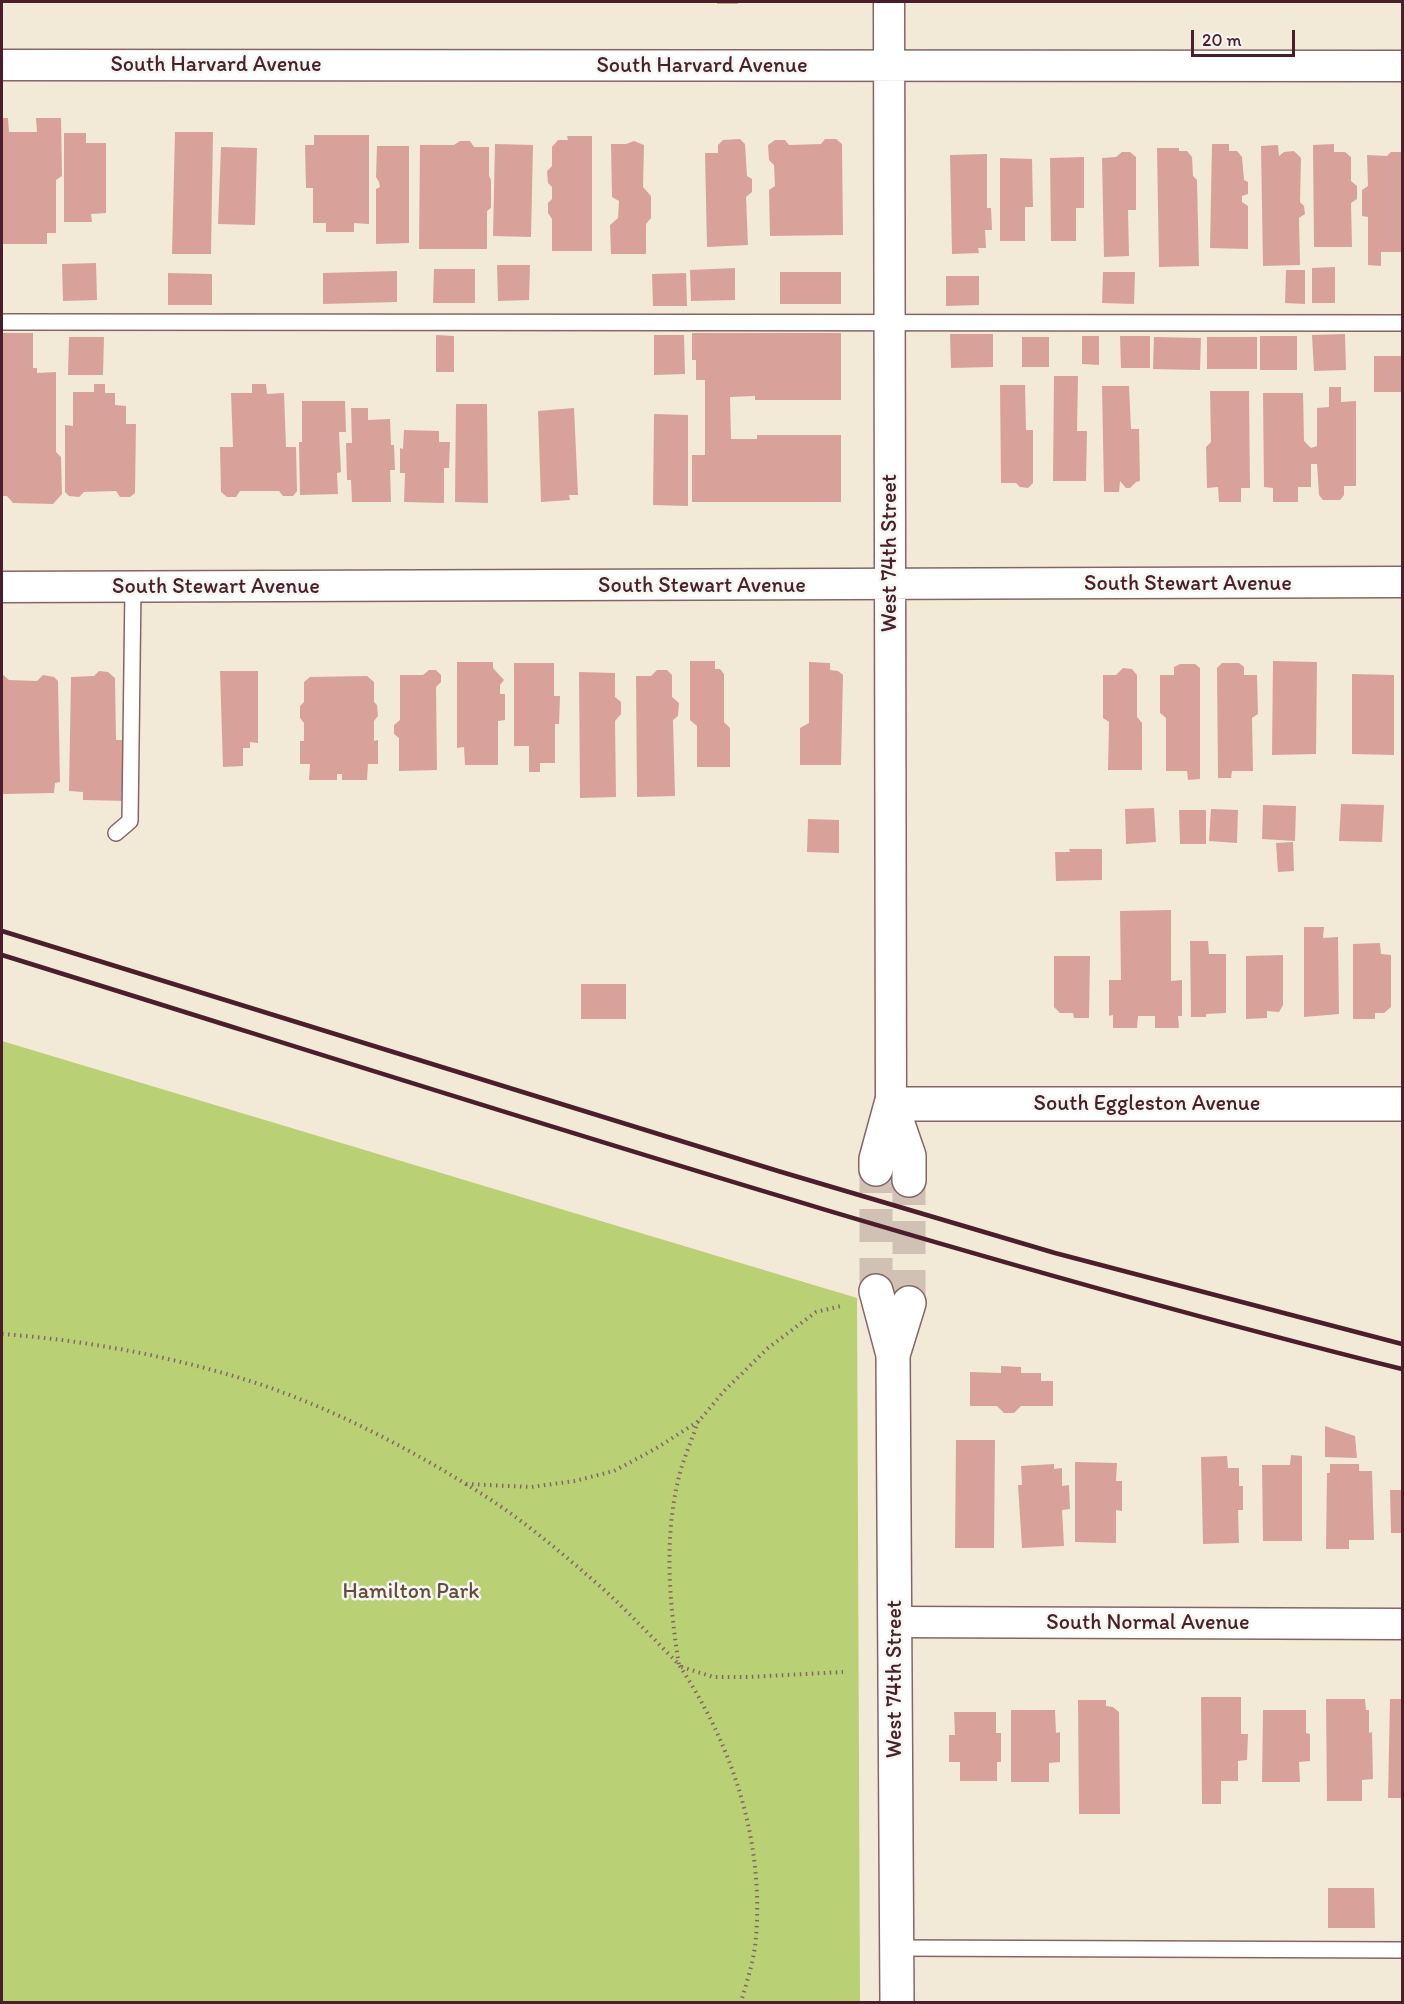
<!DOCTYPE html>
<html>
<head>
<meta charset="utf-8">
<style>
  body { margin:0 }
  #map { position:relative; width:1404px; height:2004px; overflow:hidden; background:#f3e9d7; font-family:Itim,sans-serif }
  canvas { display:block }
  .frame { position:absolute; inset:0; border:3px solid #4a1f2b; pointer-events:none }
  .scale { position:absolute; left:1191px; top:30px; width:104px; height:27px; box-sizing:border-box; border:3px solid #4a1f2b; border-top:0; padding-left:8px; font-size:18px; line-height:21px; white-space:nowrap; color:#4a1f2b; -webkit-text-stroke:4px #f6f6f2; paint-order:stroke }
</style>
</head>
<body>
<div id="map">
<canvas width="1404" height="2004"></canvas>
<div class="frame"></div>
<div class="scale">20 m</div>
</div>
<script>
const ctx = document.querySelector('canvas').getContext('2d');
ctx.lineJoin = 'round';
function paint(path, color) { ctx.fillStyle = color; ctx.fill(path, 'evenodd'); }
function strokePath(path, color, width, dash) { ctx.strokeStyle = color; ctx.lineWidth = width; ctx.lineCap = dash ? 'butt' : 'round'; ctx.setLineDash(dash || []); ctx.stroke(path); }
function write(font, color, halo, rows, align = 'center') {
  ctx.font = font + ' Itim,sans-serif'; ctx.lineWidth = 5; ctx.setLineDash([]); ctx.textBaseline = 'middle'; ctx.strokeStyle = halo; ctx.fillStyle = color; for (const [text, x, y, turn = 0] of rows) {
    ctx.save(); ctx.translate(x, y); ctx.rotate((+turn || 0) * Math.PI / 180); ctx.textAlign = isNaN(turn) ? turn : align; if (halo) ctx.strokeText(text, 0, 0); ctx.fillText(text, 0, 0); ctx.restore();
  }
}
const green = new Path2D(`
  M2,1041L857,1298L860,2002H2Z`);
const building = new Path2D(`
  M717,2H738V4H717Z
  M2,118H8L9,132H37L36,118H61L62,176L56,180V233H47V244H2Z
  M175,132H213L211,254H172Z
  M64,133H86V143H106V213L91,214L92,222H64Z
  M314,135H369V224L354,223V232H326V223H313V188H306L305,145H314Z
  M567,136H592V251H552V219L548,213V203L552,199V187L548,183L547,171L552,166V147L558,140H568Z
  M740,139L745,144L747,176L752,179V192L746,197L748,245L707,247L705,153H718V145L723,140Z
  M825,139H836L842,144L843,235L770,236L769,190L775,186L774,165L769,160L768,145L775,140H785L789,145L821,144Z
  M460,141H470L474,147H489V176L491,180V208L487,211V249H419L420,145H454Z
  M634,141L644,145L643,187L651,196V218L646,224V254H611L610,225L618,218L619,201L612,197L611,144H626Z
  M495,144L533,145L531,237L493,236Z
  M1212,144H1229V151H1237L1242,157L1244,180L1248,182V194L1242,196V202L1248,206V249L1210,248Z
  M1334,144V152H1345L1351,157V181L1357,186V199L1351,203L1352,247H1314L1313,145Z
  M1278,145L1279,156L1284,152L1294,151L1301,158L1300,202L1304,206L1305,214L1299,218L1300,265L1263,266L1261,146Z
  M377,146H409V243L376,244V189L380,187L379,182L376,177Z
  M221,147L257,148L255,225L218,224Z
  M1157,148H1179V151H1187L1192,157L1193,176L1197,180L1199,266L1159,267Z
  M1122,152H1130L1136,157V210H1128L1129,256L1104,257L1102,158L1116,157Z
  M1391,152H1402V252H1381V266L1368,265V217L1362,216V190L1368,186L1367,155L1387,156Z
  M987,154V208H991L992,230H985L986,248H978L979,253L952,254L950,155Z
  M1084,157V208H1076V241H1051L1050,158Z
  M1000,158L1032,159L1033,207H1025V241H1000Z
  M96,263L97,300L63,301L62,264Z
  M497,265H530L529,300L498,301Z
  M1335,267V303H1312V268Z
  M735,268V300L691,301L690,270Z
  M434,269H475V303H433Z
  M1286,270H1305V304L1285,303Z
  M397,271V302L323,304V273Z
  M780,272H841V304H780Z
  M1103,272H1135L1134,304L1102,303Z
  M168,273L212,274V305H168Z
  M686,273L687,306H653L652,274Z
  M946,276H979V305L946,306Z
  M2,333H33V368H37V373L56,372V452L61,457L62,494L53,504L13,503L7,496H2Z
  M692,333H841V400H755V396L730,397L731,439H757V435H841V502H692V455H705V380H696V360H692Z
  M950,334H993V367L951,368Z
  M1345,334L1346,370L1314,371L1312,335Z
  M436,335L454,336V372H436Z
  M654,335H684L685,374L654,375Z
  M1082,336H1099V365L1082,364Z
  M1120,336H1150V368H1121Z
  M1260,336H1297V370H1260Z
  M69,337H104L103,375H68Z
  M1022,337H1049V367H1022Z
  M1154,337L1201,338L1200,370L1153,369Z
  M1207,337H1257V369H1207Z
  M1374,356H1402V392H1374Z
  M1054,376H1078L1077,431H1087L1086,481H1053Z
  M94,384H105V393H115V405L126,406V424H136L135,493L130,497H120L116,491L84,492L79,497L69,496L65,492V425L73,426V392H94Z
  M252,384H266L267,394L284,393L286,447H296L297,491L293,496H283L279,491H240L236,497H227L221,492L220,447H233L231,393H252Z
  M1000,385H1025L1026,430H1033V483L1028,488L1020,487L1016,483H1001Z
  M1102,386H1129L1131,429H1139L1140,481L1136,482L1130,488H1126L1120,481L1119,492H1104Z
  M1329,387H1341V402L1356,401V486H1344V495L1340,500H1323L1319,495L1317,464H1311V487H1298V502H1273V488L1264,487L1263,393H1303L1304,441L1311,448L1317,446V408L1329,407Z
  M1210,391H1249L1250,488H1241V502H1219L1218,487L1207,488L1206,447L1211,442Z
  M302,401H345L346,432H339L341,472L337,473L338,494L300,495L299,442H302Z
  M456,404H487L488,503L455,502Z
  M351,408H368V420L390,419L391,445H394L395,470H390L391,502H352L351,480H347L346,443H352Z
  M574,408L578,495H569L570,500L541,502L538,411Z
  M654,414L688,415V506L653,505Z
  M404,430L439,431V442H450L449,468H444V503L404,502L405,473H400V448L403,449Z
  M690,661H715V669H720L724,674V722L730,728V767H697V726L690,720Z
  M1273,661L1317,662L1316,754L1272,755Z
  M457,662H493V668L504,680L500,685V694H505V720L498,721V765H465L464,747L457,748Z
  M809,662L830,663V670L838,671L843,675L841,765H800V728L809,723Z
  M514,663H554V696H560L559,724H555V763H540V772H529V746H514Z
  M1222,663H1239L1244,667V675H1257L1258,714L1252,718L1253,771H1232L1231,778H1218L1217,668Z
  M1180,664H1195L1200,668V779L1188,780L1187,771H1166V718L1160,713V675H1174V667Z
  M1123,668L1132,669L1137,675V717L1142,723V770H1108L1109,722L1103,718V675H1116Z
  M429,670H436L441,675V682L436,687L437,770L399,771V738L394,734V725L400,720V675H423Z
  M657,670H667L672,675V697L679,703L678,716L673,720L675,796L637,797L636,676H651Z
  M99,671L108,672L115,678L116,740H124L128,801L83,800V792L69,791L71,677L94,676Z
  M220,671H258V743L250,742V748H243V766L223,767Z
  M579,672L615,673V697L621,702V714L615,721L616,797L580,798Z
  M2,674L9,680L37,681L43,675L54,677L58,681L60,782L55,783L54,793L2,794Z
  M1352,674L1394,675V755L1352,754Z
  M367,676L374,682V702L377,705L378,716L374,721V741L378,740V764H368L367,780H342V774H337V780H309L310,764H300V741H304V723L300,718V706L304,702V682L310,677Z
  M1341,804L1384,805L1382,842L1339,841Z
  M1263,805L1296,806L1295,841L1262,839Z
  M1154,808L1156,842L1126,844L1125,809Z
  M1211,809L1238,810L1237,843L1209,841Z
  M1179,810H1206V844H1180Z
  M808,819L839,820V853L807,852Z
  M1293,842L1294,871L1278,872L1276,843Z
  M1069,849H1102V880L1056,881L1055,852H1070Z
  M1171,910V981L1182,980V1016H1178L1179,1028H1155V1016H1138L1137,1028H1113V1015L1109,1016V980H1121L1120,911Z
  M1304,927H1324L1323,938L1338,937L1339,1014L1304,1017Z
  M1190,941H1208L1209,954H1226V1013L1206,1014V1017H1191Z
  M1380,943L1381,954L1391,955V1007L1384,1013H1375V1019H1353V944Z
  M1283,955V1005L1279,1012L1267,1011V1018L1246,1019V956Z
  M1054,956H1090L1089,1018H1074L1073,1013H1060L1054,1007Z
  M581,984H626V1019H581Z
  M1001,1366L1021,1367V1373H1041V1381H1053V1406H1021L1014,1413H1004L997,1406H970V1372L1001,1373Z
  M1325,1426L1355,1436L1357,1458L1325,1457Z
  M956,1440H995L994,1548H955Z
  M1291,1455L1302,1456V1541H1263L1262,1465H1290Z
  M1227,1456L1228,1468H1239V1486H1243V1510H1238L1239,1543L1203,1544L1201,1457Z
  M1075,1462L1117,1463L1116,1481H1122V1511L1116,1510V1543L1075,1542Z
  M1054,1464V1469L1062,1468V1486L1069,1485L1070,1509L1062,1510L1064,1546L1022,1548L1018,1485H1022L1021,1466Z
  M1330,1464H1359V1471H1372L1374,1540H1349V1549H1326L1327,1473H1330Z
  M1390,1490H1402V1533H1391Z
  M1201,1697H1241V1734H1248L1247,1760L1238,1761V1781H1221V1804H1202Z
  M1326,1699H1365L1366,1710H1369V1733L1372,1732L1373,1779L1362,1780V1801H1327Z
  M1390,1699H1402V1798H1388Z
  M1078,1700H1106V1706L1113,1707L1119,1712L1120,1814H1079Z
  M1011,1710H1055L1056,1733L1060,1732V1762L1049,1763V1782H1011Z
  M1263,1710H1306V1733L1310,1734V1761L1299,1762L1300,1782H1262Z
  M954,1712H996V1733H1001V1762H997V1781H960V1762H949V1735H955Z
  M1328,1888H1374L1375,1928H1328Z`);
const tertiaryTunnel = new Path2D(`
  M876,1291V1169
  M909,1303V1180`);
const path = new Path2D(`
  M2,1334C80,1340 154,1353 230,1375C318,1400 408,1447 485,1496C527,1523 564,1555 601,1587C621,1605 639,1624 658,1643C665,1651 675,1659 681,1668C735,1750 766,1849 755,1947C752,1966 746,1985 741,2002
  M698,1421C693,1437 686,1453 681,1469C663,1534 669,1600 679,1666L713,1677H748L843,1672
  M466,1484L531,1487L575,1481L614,1471L655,1449L699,1421L724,1391L768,1348L816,1312L841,1306`);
const service = new Path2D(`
  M2,322L1402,323
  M116,833L130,821L133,587
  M897,1948L1402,1950`);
const minor = new Path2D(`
  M889,2L891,1104
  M2,65L1402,66
  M2,587L1402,582
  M894,1622L1402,1624`);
const tertiary = new Path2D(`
  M891,1104H1402
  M891,1104L909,1156V1180
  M876,1169V1159L891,1104
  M876,1291L893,1355L897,2002
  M893,1355L909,1303`);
const rail = new Path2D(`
  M2,931L778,1171L1055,1253L1402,1344
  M2,955C466,1099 930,1251 1402,1369`);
const streetNames = [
  ["South Harvard Avenue",216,65],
  ["South Harvard Avenue",702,66],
  ["West 74th Street",890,553,-90],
  ["South Stewart Avenue",1188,584],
  ["South Stewart Avenue",702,586],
  ["South Stewart Avenue",216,587],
  ["South Eggleston Avenue",1147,1104],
  ["South Normal Avenue",1148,1623],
  ["West 74th Street",895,1679,-90]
];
const parkNames = [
  ["Hamilton Park",411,1592]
];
paint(green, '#bad074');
paint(building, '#d8a29b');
strokePath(tertiaryTunnel, '#d1c1b5', 33, [33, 16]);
strokePath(service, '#856667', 18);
strokePath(minor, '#856667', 33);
strokePath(tertiary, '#856667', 36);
strokePath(path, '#856667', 4, [1.5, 4.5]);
strokePath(service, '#fff', 15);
strokePath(minor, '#fff', 30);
strokePath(tertiary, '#fff', 33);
strokePath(rail, '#4a1f2b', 4.5);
write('22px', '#4a1f2b', '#f6f6f2', streetNames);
write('22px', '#664b3d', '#f6f6f2', parkNames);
</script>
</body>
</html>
